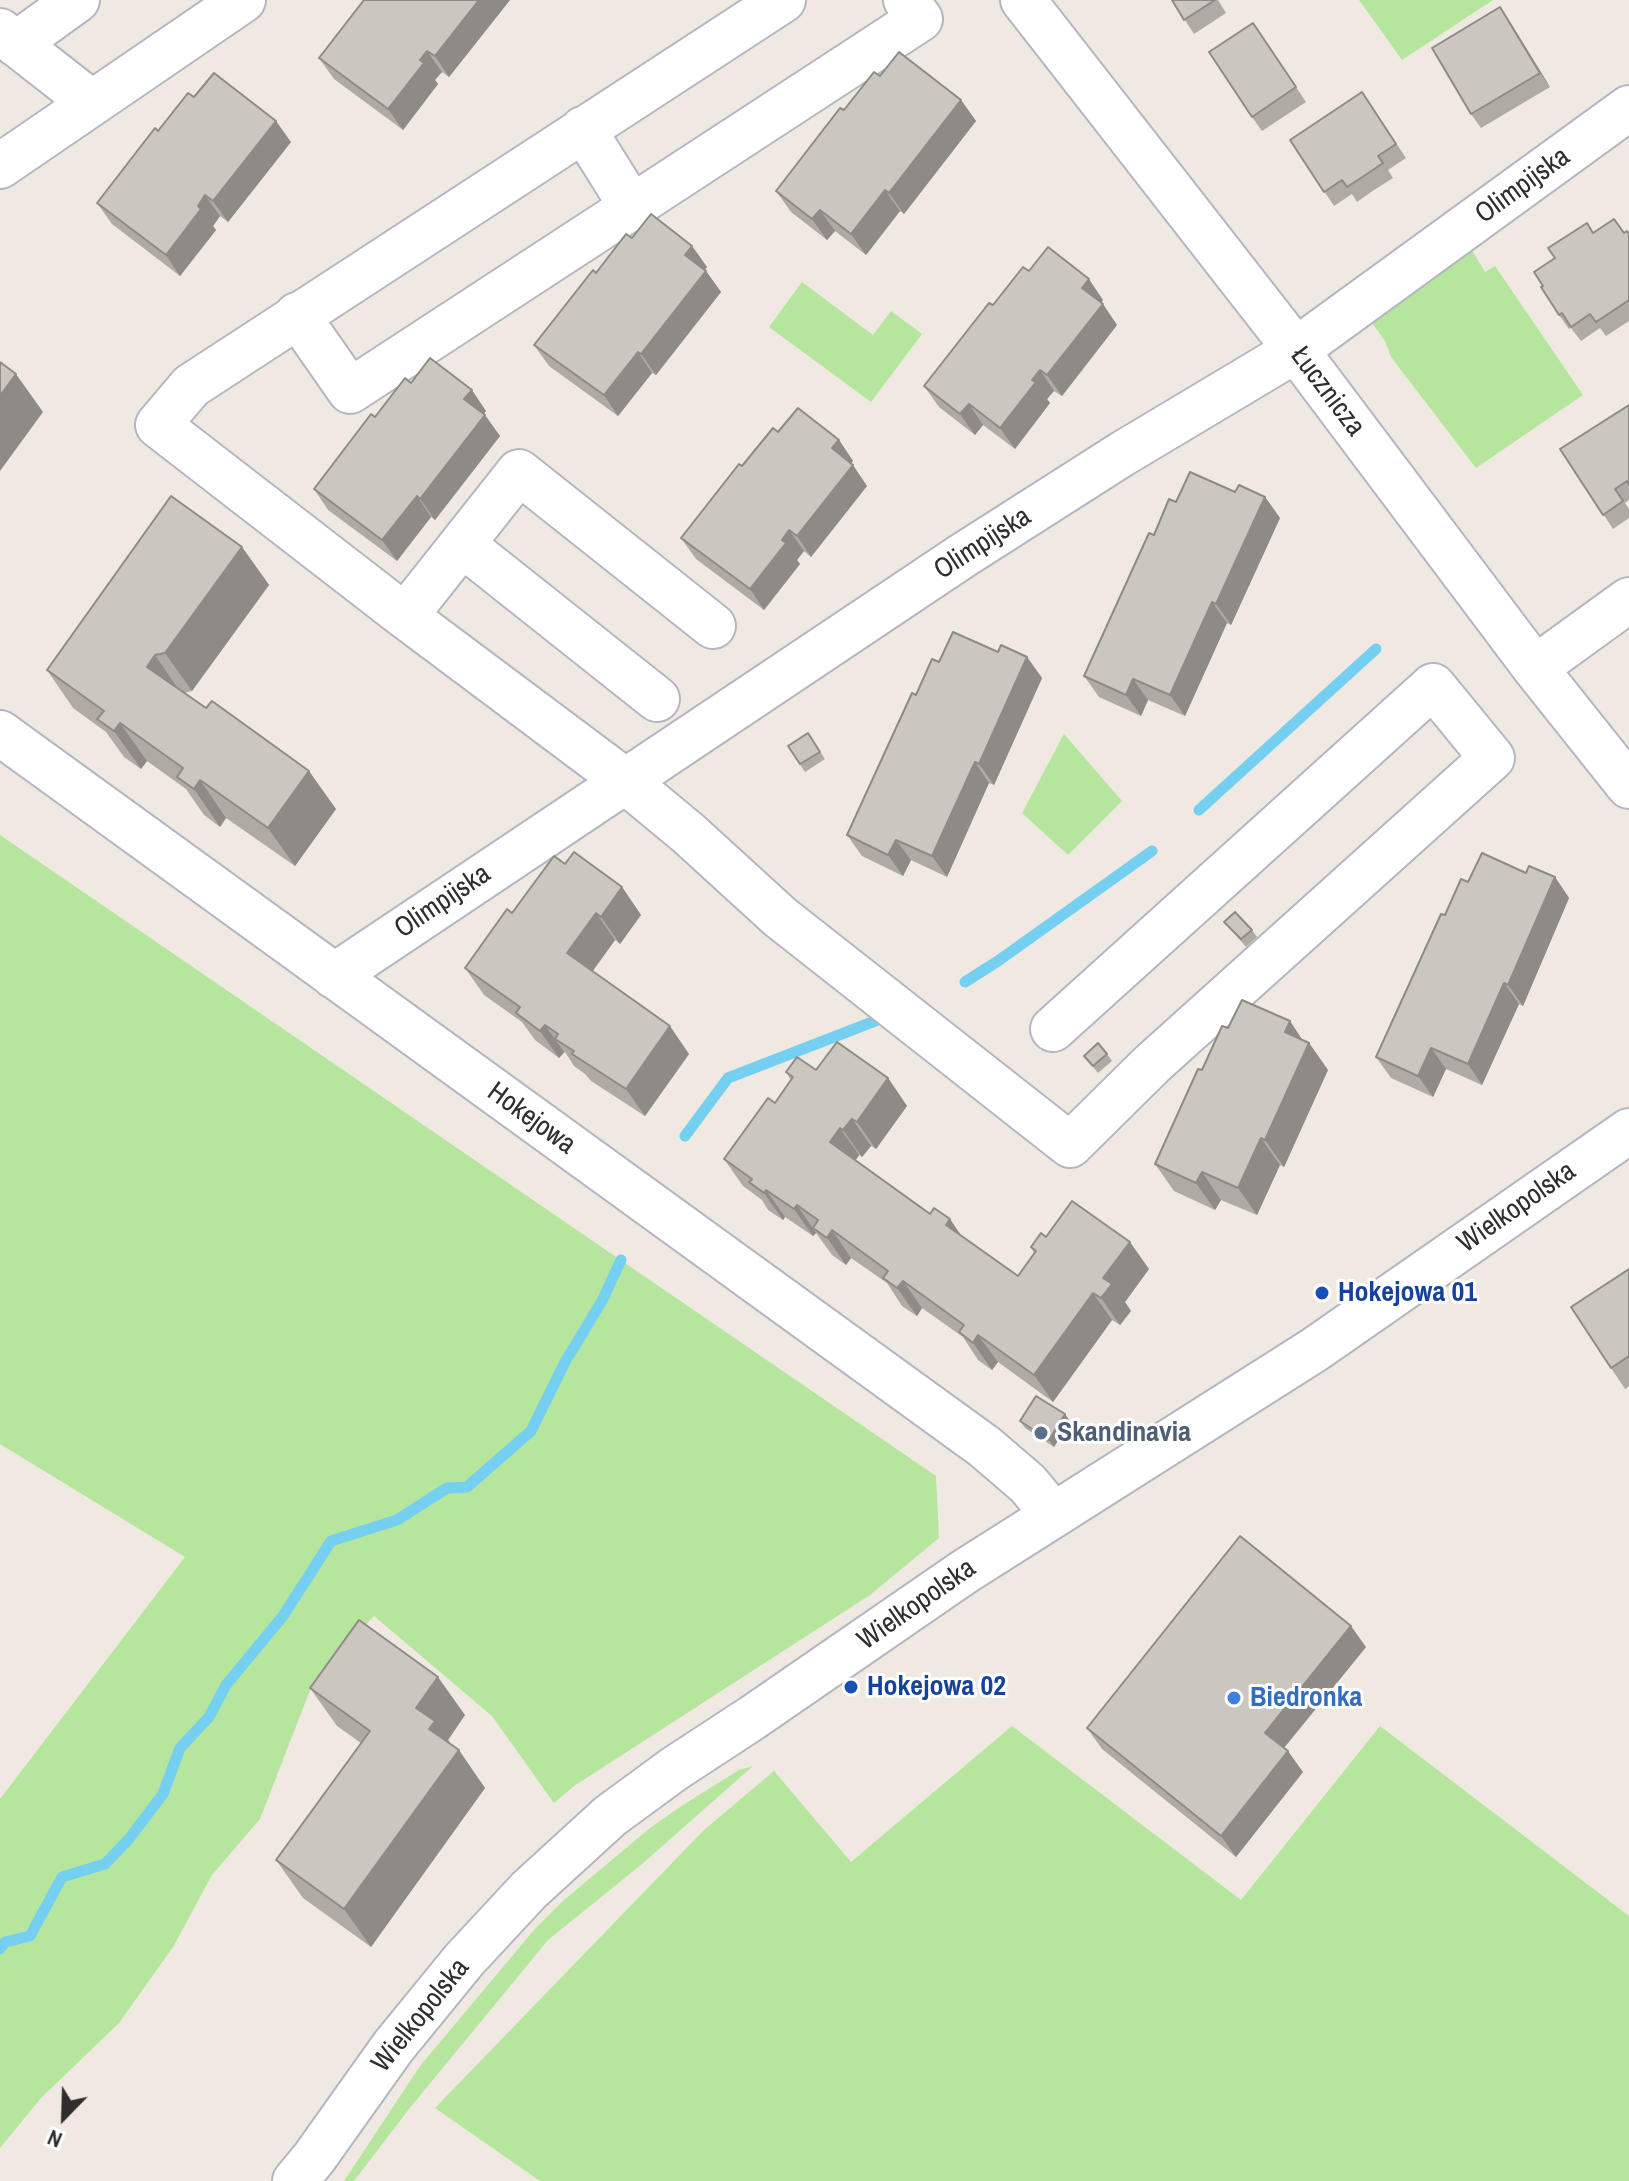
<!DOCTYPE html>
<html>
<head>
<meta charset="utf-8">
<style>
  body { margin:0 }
  #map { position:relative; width:1629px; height:2181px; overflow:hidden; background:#efe9e1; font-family:"Archivo Narrow",sans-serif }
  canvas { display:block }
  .north { position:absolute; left:24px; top:2077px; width:80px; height:80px; -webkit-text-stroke:6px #fff; paint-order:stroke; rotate:203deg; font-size:22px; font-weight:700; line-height:32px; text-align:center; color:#2e2e2e }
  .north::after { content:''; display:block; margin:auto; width:28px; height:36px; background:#2e2e2e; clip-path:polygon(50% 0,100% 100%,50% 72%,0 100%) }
</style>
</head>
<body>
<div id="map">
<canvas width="1629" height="2181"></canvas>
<div class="north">N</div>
</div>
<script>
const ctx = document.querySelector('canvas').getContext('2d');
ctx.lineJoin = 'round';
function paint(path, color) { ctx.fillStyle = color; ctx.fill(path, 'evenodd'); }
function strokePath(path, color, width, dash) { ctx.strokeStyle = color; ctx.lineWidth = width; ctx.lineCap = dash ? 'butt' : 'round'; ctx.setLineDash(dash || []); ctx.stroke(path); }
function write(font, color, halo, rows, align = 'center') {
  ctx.font = font + ' "Archivo Narrow",sans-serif'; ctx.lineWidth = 6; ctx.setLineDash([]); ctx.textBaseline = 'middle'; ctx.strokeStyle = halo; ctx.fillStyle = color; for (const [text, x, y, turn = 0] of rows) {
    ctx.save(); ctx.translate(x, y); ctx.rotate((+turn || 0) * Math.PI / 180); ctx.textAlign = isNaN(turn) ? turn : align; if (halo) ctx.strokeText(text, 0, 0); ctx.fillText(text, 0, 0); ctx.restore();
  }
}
const green = new Path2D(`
  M1359,0H1493L1402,60Z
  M1471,249L1485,272L1495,266L1583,395L1476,468L1391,357L1385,341L1368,317Z
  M802,282L873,335L891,311L922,334L871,402L769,327Z
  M1064,734L1122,801L1068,855L1022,813Z
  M0,835L936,1476L939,1538L870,1595L574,1786L554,1803L492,1716L374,1616L314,1680L260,1819L212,1875L173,1947L119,2023L41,2098L0,2148V1799L185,1557L0,1444Z
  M1012,1726L1241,1900L1380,1726L1629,1916V2181H540L435,2108L704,1830L774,1771L851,1862Z
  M753,1766L642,1864L548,1940L409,2109L354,2181H344L420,2066L534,1930L564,1900L650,1828L683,1805L739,1770Z`);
const stream = new Path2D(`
  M1199,810L1376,649
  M965,982L998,961L1152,851
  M685,1136L728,1078L875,1021
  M0,1949L5,1942L30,1936L62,1877L105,1864L128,1840L163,1794L180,1748L209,1717L226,1685L283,1616L331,1541L397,1520L447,1488L467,1487L531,1431L565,1362L602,1301L621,1260`);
const minor = new Path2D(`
  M1023,0L1296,350L1535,668L1629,786
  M0,31L92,103
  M16,44L77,0
  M583,129L632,207
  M0,166L243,0
  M297,315L350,391L920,19L906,0
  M463,545L657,699
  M405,616L158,425L191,386L783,0
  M713,626L519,472L405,616L624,780L688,833L780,917L1070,1145L1152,1064L1492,758L1433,686L1053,1029
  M1535,668L1629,600
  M0,733L985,1447L1028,1484L1053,1514
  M334,976L962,556L1122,454L1296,350L1629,108
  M295,2181L314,2158L393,2047L464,1960L529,1890L610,1816L674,1769L752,1718L964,1572L1314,1350L1629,1131`);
const wall = new Path2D(`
  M364,0H510L449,77L442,72L435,80L438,84L403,130L334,79L319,58Z
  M1172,0H1218L1226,13L1194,34Z
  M1510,22L1550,87L1481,128L1471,114Z
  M1263,37L1306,102L1262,131L1252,117Z
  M880,76L961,100L976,121L904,214L900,211L866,255L835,231L827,240L791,212L776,191L844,110Z
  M1362,92L1406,158L1388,170L1393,178L1374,190L1357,202L1352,194L1334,206L1290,140Z
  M194,97L291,142L228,222L220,216L213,226L216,230L180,276L112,224L97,203L158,131Z
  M1624,232L1629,234V321L1606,336L1600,328L1581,341L1571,328L1569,329L1559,315L1543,286L1594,233Z
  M632,238L692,246L707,267L705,270L721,292L656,375L652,373L618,416L549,366L534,345L596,273Z
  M1029,271L1103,300L1101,303L1117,325L1062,396L1054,391L1047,399L1050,403L1015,449L983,425L975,435L939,407L924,386Z
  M411,383L486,411L484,414L500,436L435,520L431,517L397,561L328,510L314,489L375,417Z
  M1629,405V500L1625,503L1629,509V518L1613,529L1560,449Z
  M778,432L839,440L853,461L851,464L867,486L811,557L804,551L797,560L800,564L764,610L696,559L681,538Z
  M1235,492L1265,497L1280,518L1231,625L1227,623L1185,716L1148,700L1141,716L1099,697L1084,676L1154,535Z
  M242,547L269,585L192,691L184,693L336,809L295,866L226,818L220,827L204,815L186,789L147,761L141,769L124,757L106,732L73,708L47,670Z
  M998,652L1027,657L1042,678L994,785L989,783L947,877L911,860L903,876L862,856L847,835L916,695L939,662Z
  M808,733L825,759L805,772L788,746Z
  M565,864L622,887L641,915L620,944L615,940L593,971L689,1054L645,1116L591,1081L585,1074L574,1066L565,1052L559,1058L535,1040L522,1022L484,995L465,968L512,913Z
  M1526,873L1555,877L1569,898L1523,1006L1519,1004L1482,1085L1446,1069L1433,1097L1391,1078L1376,1057L1445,915L1468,882Z
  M1224,922L1252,930L1257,937L1246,947Z
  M1290,1021L1302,1040L1309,1043L1328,1070L1284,1167L1280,1165L1257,1215L1221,1200L1215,1210L1174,1191L1155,1164L1202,1070L1228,1028Z
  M1107,1054L1112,1061L1098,1073L1084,1056Z
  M816,1070L888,1078L907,1106L876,1149L871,1146L862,1157L859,1155L856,1160L1018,1276L1034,1253L1031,1247L1046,1237L1149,1269L1125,1302L1131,1311L1120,1325L1112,1320L1053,1402L998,1362L992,1370L978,1360L963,1337L922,1308L917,1316L902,1306L887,1283L851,1258L846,1265L832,1255L816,1233L813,1236L785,1217L783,1220L768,1210L762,1200L743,1186L724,1159L775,1103L791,1080L786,1072Z
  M1629,1269V1386L1625,1389L1611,1368Z
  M1020,1421H1070L1054,1447L1025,1428Z
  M1366,1647L1284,1748L1303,1772L1236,1857L1102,1749L1087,1728Z
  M310,1688L465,1715L448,1740L485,1788L371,1947L303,1898L276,1860L361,1743L337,1726Z`);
const shadedWall = new Path2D(`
  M479,0H510L449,77L435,56Z
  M1500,7L1510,22L1550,87L1540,73Z
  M427,51L442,72L435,80L438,84L403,130L388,109L420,60Z
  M961,100L976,121L904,214L889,193Z
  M276,121L291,142L228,222L213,201Z
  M885,190L900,211L866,255L851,234Z
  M205,195L220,216L213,226L216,230L180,276L166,255Z
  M820,210L835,231L827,240L812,219Z
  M692,246L707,267L700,276L685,255Z
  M706,271L721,292L656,375L641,354Z
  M1089,279L1103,300L1096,309L1082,288Z
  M1103,304L1117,325L1062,396L1047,375Z
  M638,352L652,373L618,416L604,395Z
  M1040,370L1054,391L1047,399L1050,403L1015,449L1000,428Z
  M16,374L43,412L0,471V396Z
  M472,390L486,411L479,420L464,399Z
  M969,404L983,425L975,435L960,414Z
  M485,415L500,436L435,520L420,499Z
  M839,440L853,461L847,469L832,448Z
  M853,465L867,486L811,557L797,536Z
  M417,496L431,517L397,561L382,540Z
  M1265,497L1280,518L1231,625L1216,604Z
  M789,530L804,551L797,560L800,564L764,610L750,589Z
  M242,547L269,585L192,691L165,653Z
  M1212,602L1227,623L1185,716L1170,695Z
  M155,655L181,693L147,667Z
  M1027,657L1042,678L994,785L979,764Z
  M1133,679L1148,700L1141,716L1126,695Z
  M120,723L147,761L141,769L114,731Z
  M975,762L989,783L947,877L932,856Z
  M309,771L336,809L295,866L268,828Z
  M200,780L226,818L220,827L194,789Z
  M896,840L911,860L903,876L888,855Z
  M1555,877L1569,898L1523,1006L1508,985Z
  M622,887L641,915L620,944L601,917Z
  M596,913L615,940L586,980L567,953Z
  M1504,983L1519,1004L1482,1085L1468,1064Z
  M1290,1021L1307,1047L1309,1043L1328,1070L1284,1167L1265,1140L1285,1032Z
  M545,1025L564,1052L559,1058L540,1031Z
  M670,1026L689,1054L645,1116L626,1089Z
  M1431,1048L1446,1069L1433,1097L1418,1076Z
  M888,1078L907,1106L876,1149L857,1122Z
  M852,1119L871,1146L862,1157L843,1130Z
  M840,1128L859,1155L849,1169L830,1142Z
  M1261,1138L1280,1165L1257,1215L1238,1188Z
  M1202,1172L1221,1200L1215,1210L1196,1183Z
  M766,1190L785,1217L783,1220L764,1193Z
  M797,1205L816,1233L813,1236L794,1209Z
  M950,1219L969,1247L946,1225Z
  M832,1230L851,1258L846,1265L827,1238Z
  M1130,1242L1149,1269L1125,1302L1131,1311L1120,1325L1101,1298L1103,1278Z
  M903,1281L922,1308L917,1316L897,1288Z
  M1093,1293L1112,1320L1053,1402L1034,1375Z
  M978,1335L998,1362L992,1370L973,1343Z
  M1065,1414L1070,1421L1054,1447L1049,1440Z
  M1351,1626L1366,1647L1279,1754L1265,1733Z
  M438,1677L465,1715L448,1740L457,1753L459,1750L485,1788L371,1947L344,1909L429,1729L416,1708Z
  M1288,1751L1303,1772L1236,1857L1221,1836Z`);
const building = new Path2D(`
  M364,0H479L435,56L427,51L420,60L424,63L388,109L319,58Z
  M1172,0H1215L1184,20Z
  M1500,7L1540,73L1471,114L1432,48Z
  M1253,23L1296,87L1252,117L1209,52Z
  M899,52L961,100L889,193L885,190L851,234L820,210L812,219L776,191L840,108L844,110L874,72L880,76Z
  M214,73L276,121L213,201L205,195L198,206L201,209L166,255L97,203L155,128L158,131L188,93L194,97Z
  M1362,92L1396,144L1378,156L1383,163L1364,176L1347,187L1342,180L1324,192L1290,140Z
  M651,214L692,246L685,255L706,271L641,354L638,352L604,395L534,345L593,270L596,273L626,234L632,238Z
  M1614,219L1624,233L1627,231L1629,234V300L1596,322L1590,314L1571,327L1562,313L1559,315L1541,287L1543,286L1534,272L1555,258L1548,248L1587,223L1593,233Z
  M1048,247L1089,279L1082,288L1103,304L1047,375L1040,370L1032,380L1036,382L1000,428L969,404L960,414L924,386L989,303L993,305L1023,267L1029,271Z
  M430,358L472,390L464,399L485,415L420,499L417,496L382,540L314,489L371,414L375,417L405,378L411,383Z
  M0,362L16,374L0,396Z
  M1629,405V485L1627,481L1615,489L1623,501L1603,515L1560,449Z
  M798,408L839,440L832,448L853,465L797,536L789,530L782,540L786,543L750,589L681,538L739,464L742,466L773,428L778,432Z
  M1190,472L1235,492L1239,485L1265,497L1216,604L1212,602L1170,695L1133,679L1126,695L1084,676L1149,533L1154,535L1169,499L1176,502Z
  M171,496L242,547L165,653L155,655L147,667L206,708L212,701L309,771L268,828L200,780L194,789L177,777L183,768L120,723L114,731L97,719L104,711L47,670Z
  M953,632L998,652L1001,645L1027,657L979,764L975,762L932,856L896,840L888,855L847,835L912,693L916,695L932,659L939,662Z
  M808,733L820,752L800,764L788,746Z
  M574,852L622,887L601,917L596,913L567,953L670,1026L626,1089L572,1054L574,1051L555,1039L558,1034L545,1025L540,1031L516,1013L520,1007L465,968L507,909L512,913L554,856L565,864Z
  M1482,853L1526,873L1529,866L1555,877L1508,985L1504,983L1468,1064L1431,1048L1418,1076L1376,1057L1441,914L1445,915L1461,879L1468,882Z
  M1235,912L1252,930L1241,939L1224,922Z
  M1242,1000L1290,1021L1285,1032L1309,1043L1265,1140L1261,1138L1238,1188L1202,1172L1196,1183L1155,1164L1198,1069L1202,1070L1222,1026L1228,1028Z
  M837,1042L888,1078L857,1122L852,1119L843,1130L840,1128L830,1142L930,1214L934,1208L950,1219L946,1225L1018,1276L1036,1251L1031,1247L1041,1233L1046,1237L1072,1201L1130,1242L1103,1278L1112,1284L1101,1298L1093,1293L1034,1375L978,1335L973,1343L959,1332L964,1325L903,1281L897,1288L883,1278L888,1271L832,1230L827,1238L813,1228L818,1220L797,1205L794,1209L766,1190L764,1193L749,1182L752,1179L724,1159L768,1098L775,1103L793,1077L786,1072L797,1057L816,1070Z
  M1098,1043L1107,1054L1093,1066L1084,1056Z
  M1629,1269V1356L1611,1368L1571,1307Z
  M1036,1396L1065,1414L1049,1440L1020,1421Z
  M1240,1536L1351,1626L1265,1733L1288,1751L1221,1836L1087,1728Z
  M359,1620L438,1677L416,1708L435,1721L429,1729L459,1750L344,1909L276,1860L370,1731L310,1688Z`);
const markers = [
  [1322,1293,8,"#1a4fb4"],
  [1041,1433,8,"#5c6f8a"],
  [851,1687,8,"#1a4fb4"],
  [1234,1698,8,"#3f7fe0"]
];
const streetNames = [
  ["Olimpijska",1523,186,-36],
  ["Łucznicza",1327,392,53],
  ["Olimpijska",983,544,-33],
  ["Olimpijska",443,902,-34],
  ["Hokejowa",531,1119,36],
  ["Wielkopolska",1517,1208,-35],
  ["Wielkopolska",917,1605,-35],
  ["Wielkopolska",421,2016,-51]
];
const transitNames = [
  ["Hokejowa 01",1338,1293],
  ["Hokejowa 02",867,1687]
];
const serviceNames = [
  ["Skandinavia",1057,1433]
];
const shopNames = [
  ["Biedronka",1250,1698]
];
paint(green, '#b6e59e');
strokePath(stream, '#75cff0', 11);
strokePath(minor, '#b4b7c1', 48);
strokePath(minor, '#fff', 44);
paint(wall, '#afaba4');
paint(shadedWall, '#8e8b86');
paint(building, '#cbc7bf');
strokePath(building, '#8e8b86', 2);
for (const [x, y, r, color] of markers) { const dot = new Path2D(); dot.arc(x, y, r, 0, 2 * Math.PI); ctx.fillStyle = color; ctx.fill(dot); strokePath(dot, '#fff', 3); }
write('28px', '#2e2e2e', '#fff', streetNames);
write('bold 28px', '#164399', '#fff', transitNames, 'left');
write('bold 28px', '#4e5e75', '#fff', serviceNames, 'left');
write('bold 28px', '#366cbe', '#fff', shopNames, 'left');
</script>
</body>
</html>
